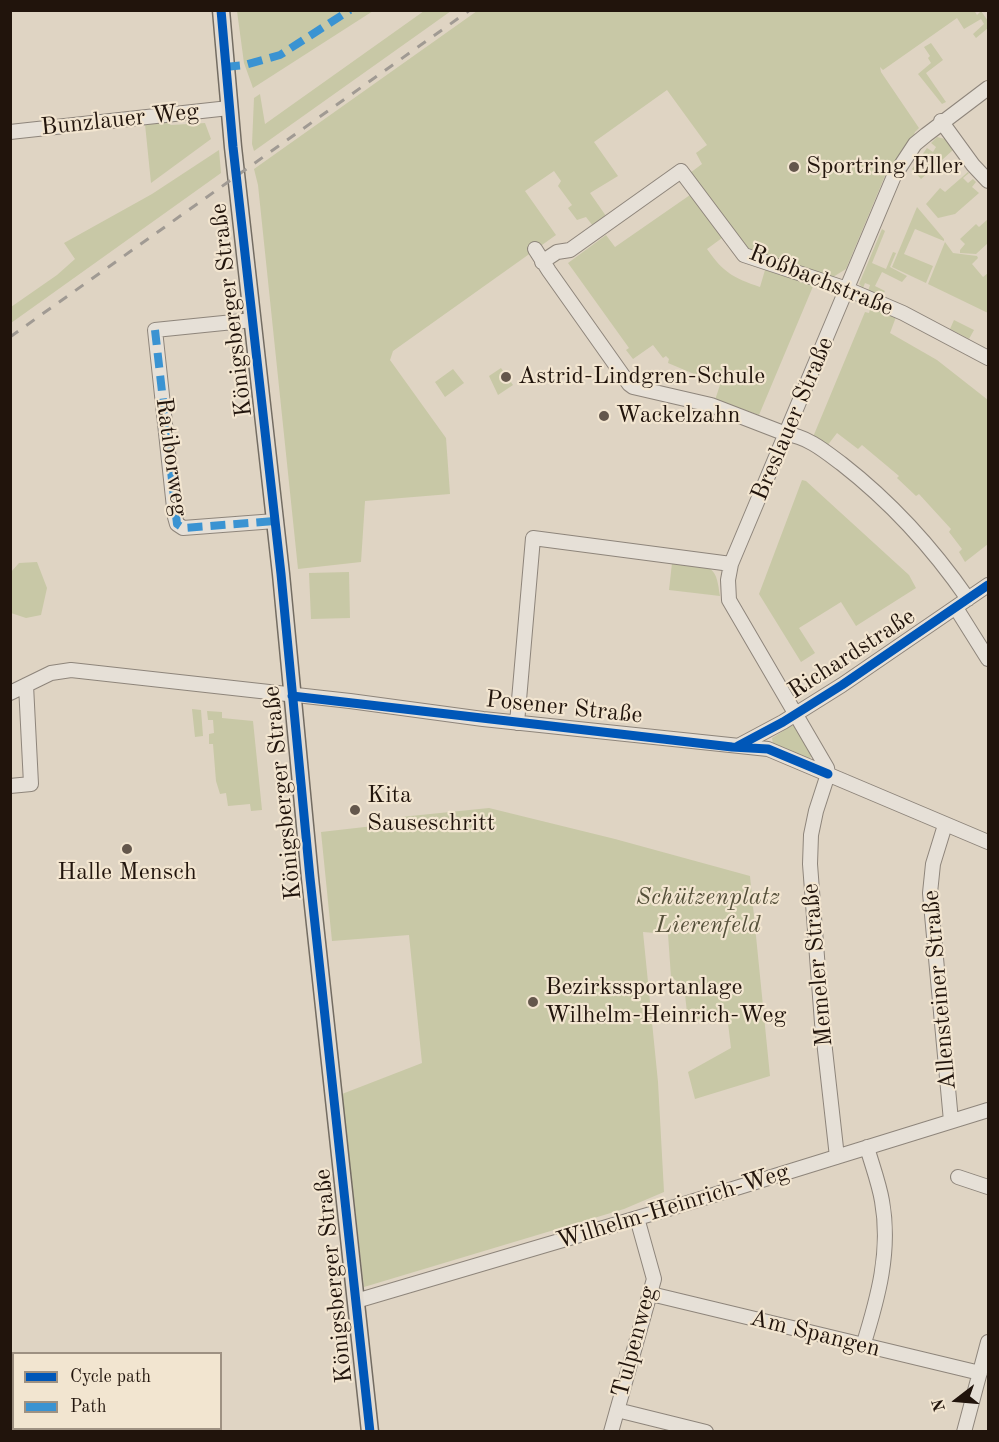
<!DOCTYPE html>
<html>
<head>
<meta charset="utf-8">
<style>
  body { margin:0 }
  #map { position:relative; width:999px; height:1442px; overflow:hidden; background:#dfd4c3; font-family:"Old Standard TT",serif }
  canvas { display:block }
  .frame { position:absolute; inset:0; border:12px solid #21140c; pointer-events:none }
  .legend { position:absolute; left:12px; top:1352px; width:210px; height:78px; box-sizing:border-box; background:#f2e5d0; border:2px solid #9e9182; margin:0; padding:8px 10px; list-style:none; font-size:18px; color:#21140c }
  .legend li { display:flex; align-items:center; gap:12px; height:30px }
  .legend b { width:30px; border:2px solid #9e9182 }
  .north { position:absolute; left:927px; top:1370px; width:60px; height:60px; -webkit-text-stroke:4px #f2e5d0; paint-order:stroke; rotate:254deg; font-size:16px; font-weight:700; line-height:24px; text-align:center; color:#21140c }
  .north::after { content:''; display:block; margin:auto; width:21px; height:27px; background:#21140c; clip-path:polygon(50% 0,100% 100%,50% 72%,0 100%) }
</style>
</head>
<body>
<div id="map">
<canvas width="999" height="1442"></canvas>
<div class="frame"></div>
<ul class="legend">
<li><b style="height:8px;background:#0057b8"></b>Cycle path</li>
<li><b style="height:8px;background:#3a93d2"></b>Path</li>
</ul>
<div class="north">N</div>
</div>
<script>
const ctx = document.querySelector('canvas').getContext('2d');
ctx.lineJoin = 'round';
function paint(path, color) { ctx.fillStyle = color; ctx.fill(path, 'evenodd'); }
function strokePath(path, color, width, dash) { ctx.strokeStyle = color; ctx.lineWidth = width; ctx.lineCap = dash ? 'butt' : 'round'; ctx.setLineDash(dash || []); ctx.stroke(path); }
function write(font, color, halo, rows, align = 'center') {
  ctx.font = font + ' "Old Standard TT",serif'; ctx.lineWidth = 4.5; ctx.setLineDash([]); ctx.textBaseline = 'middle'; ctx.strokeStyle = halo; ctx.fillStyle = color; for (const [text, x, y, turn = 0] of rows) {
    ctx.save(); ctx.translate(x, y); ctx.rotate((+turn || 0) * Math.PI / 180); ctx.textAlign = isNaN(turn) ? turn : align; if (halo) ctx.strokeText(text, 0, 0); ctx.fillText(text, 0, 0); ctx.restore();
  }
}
const green = new Path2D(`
  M974,10L977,15L981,11L988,21V28L976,38L973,34L984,24L981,19L964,29L957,18L883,70L880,67L881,72L919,128L915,132L911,142L887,171L846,269L833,277L747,251L690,173L702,164L696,153L707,145L667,90L594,142L618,176L590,193L606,216L593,226L586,217L577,220L568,208L572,205L558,186L561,181L554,171L525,191L556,235L393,351L390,360L446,438L450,494L365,501L361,562L298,569L258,185L254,169L477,11Z
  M237,11V10L373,11L253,88L244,63Z
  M424,11H451L254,151L252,144L254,98L260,94L265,124Z
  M931,43L943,60L926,73L946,102L942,104L918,74L931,63L928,58L930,56L924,47Z
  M165,122L171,125L205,123L211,139L151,183L145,124Z
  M937,137L945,139L953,150L921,179L912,169L927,148L933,152L936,147L931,143Z
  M219,150L221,173L11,323V307L57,275L75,259L64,243L152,194Z
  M968,172L969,173L963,178L968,183L973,179L976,182L972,187L979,193L955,214L938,218L926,204L940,188L945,192Z
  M690,195L722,238L707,249C723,272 733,278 760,287L765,270L814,284L759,415L715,400L720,385L668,363L669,359L666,356L663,358L653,345L633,359L626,350L629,348L568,263L606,235L615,247Z
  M917,207L944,239V241L915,229L904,254L933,266L926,283L892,267Z
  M988,219V243L976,254L960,253V250L965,244L960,239L976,224L979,227Z
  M882,229L885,231L872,263L886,269L893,252L896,253L890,267L907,276L902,282L882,272L875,286L885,291L882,296L868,291L870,285L865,283L863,288L859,284Z
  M945,242L953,253L977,256L978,258L972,264L983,277L988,273V313L928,284Z
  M871,306L896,317L890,333L937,360L988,400V544L965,562L959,552L962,549L949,532L951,529L919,494L916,496L897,478L899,476L862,445L858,449L837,433L827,446L813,437L865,312L869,313Z
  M954,320L974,330L969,339L950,329Z
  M501,368L513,385L498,395L489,376Z
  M453,369L464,383L445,397L435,382Z
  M802,480L806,481L909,575L916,588L856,626L841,602L799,628L815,653L801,662L759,594Z
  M37,562L47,588L41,615L26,618L11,613V572L19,563Z
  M672,563L709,568C718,574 718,585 720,596L669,590Z
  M349,572L350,618L311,619L309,573Z
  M192,709L201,710L203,736L195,737Z
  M207,711L222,712V718L253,721L262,810L251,811L250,804L228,806L226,793L220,794L216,781L213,744H209V734L214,733L213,720H208Z
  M791,726H794L813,753L810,758L807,759L773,744L772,738Z
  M489,808L615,839L750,876L770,1076L695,1099L688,1072L731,1048L727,1015L688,1021L684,986L671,977L668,934L643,932L658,1082L664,1192L624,1209L364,1287L342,1094L422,1063L409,935L332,941L321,832L391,824V818Z`);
const minor = new Path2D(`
  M941,121L973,165L988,181
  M10,132L229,108
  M535,249L549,271L629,384L633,387L711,405L786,434C807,436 826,452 842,464C892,503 932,547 968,599
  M542,262L557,252L570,250L681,171L744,255L847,289L903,313L988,358
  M253,320L155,330L175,517L177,524L183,528L275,521
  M956,608L988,659
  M10,693L51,673L71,670L350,701L483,719L768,749L988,842
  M517,723L533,538L731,564
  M740,745L783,722L842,685L988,585
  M10,786L31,784L26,685
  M945,825L933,864L930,893L951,1121
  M837,1157L822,1023L810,864L811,835L816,811L828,774L827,768L729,600L728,580L731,564L894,176L915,144L926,135L988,88
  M958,1177L988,1187
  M651,1294L980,1373
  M356,1301L678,1206L988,1110
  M863,1346C878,1298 891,1251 882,1201C879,1183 872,1165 867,1147
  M617,1410L706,1432
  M611,1432L654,1279L637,1218
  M964,1432L988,1342`);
const major = new Path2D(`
  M221,10L233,147L281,574L310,878L370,1432`);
const rail = new Path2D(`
  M10,337L470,10`);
const quiet = new Path2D(`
  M225,67L245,65L280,55L350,10
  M155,330L177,524L183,528L275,521`);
const cycleway = new Path2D(`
  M221,10L233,147L281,574L310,878L370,1432
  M292,696L732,747L768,749L828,774
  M738,746L783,722L842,685L988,585`);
const markers = [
  [794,167,6,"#64574c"],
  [506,377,6,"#64574c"],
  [604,416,6,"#64574c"],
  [355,810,6,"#64574c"],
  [127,849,6,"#64574c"],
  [533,1002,6,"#64574c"]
];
const streetNames = [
  ["Bunzlauer Weg",120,120,-6],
  ["Roßbachstraße",821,281,22],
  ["Königsberger Straße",232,310,-97],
  ["Breslauer Straße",793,419,-67],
  ["Ratiborweg",171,457,82],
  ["Richardstraße",852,654,-33],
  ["Posener Straße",564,708,6],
  ["Königsberger Straße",283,793,-96],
  ["Memeler Straße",818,965,-95],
  ["Allensteiner Straße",940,990,-95],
  ["Wilhelm-Heinrich-Weg",673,1207,-17],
  ["Königsberger Straße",334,1276,-96],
  ["Am Spangen",815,1334,14],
  ["Tulpenweg",635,1342,-75]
];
const poiNames = [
  ["Sportring Eller",806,167],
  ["Astrid-Lindgren-Schule",518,377],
  ["Wackelzahn",616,416],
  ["Kita",367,796],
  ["Sauseschritt",367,824],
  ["Halle Mensch",127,873,"center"],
  ["Bezirkssportanlage",545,988],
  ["Wilhelm-Heinrich-Weg",545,1016]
];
const parkNames = [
  ["Schützenplatz",708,898],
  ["Lierenfeld",708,926]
];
paint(green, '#c8c8a6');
strokePath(minor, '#8e857b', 16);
strokePath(major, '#736c62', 19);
strokePath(minor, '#e6e0d7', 14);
strokePath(major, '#e2dbd1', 16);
strokePath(rail, '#a09a93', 3, [10, 10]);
strokePath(quiet, '#3a93d2', 8, [15, 8]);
strokePath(cycleway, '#0057b8', 9);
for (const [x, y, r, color] of markers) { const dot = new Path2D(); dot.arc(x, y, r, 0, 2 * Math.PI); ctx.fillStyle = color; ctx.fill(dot); strokePath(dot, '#f2e5d0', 2); }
write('24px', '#21140c', '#f2e5d0', streetNames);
write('24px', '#21140c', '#f2e5d0', poiNames, 'left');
write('italic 24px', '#55503a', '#f2e5d0', parkNames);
</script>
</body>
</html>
